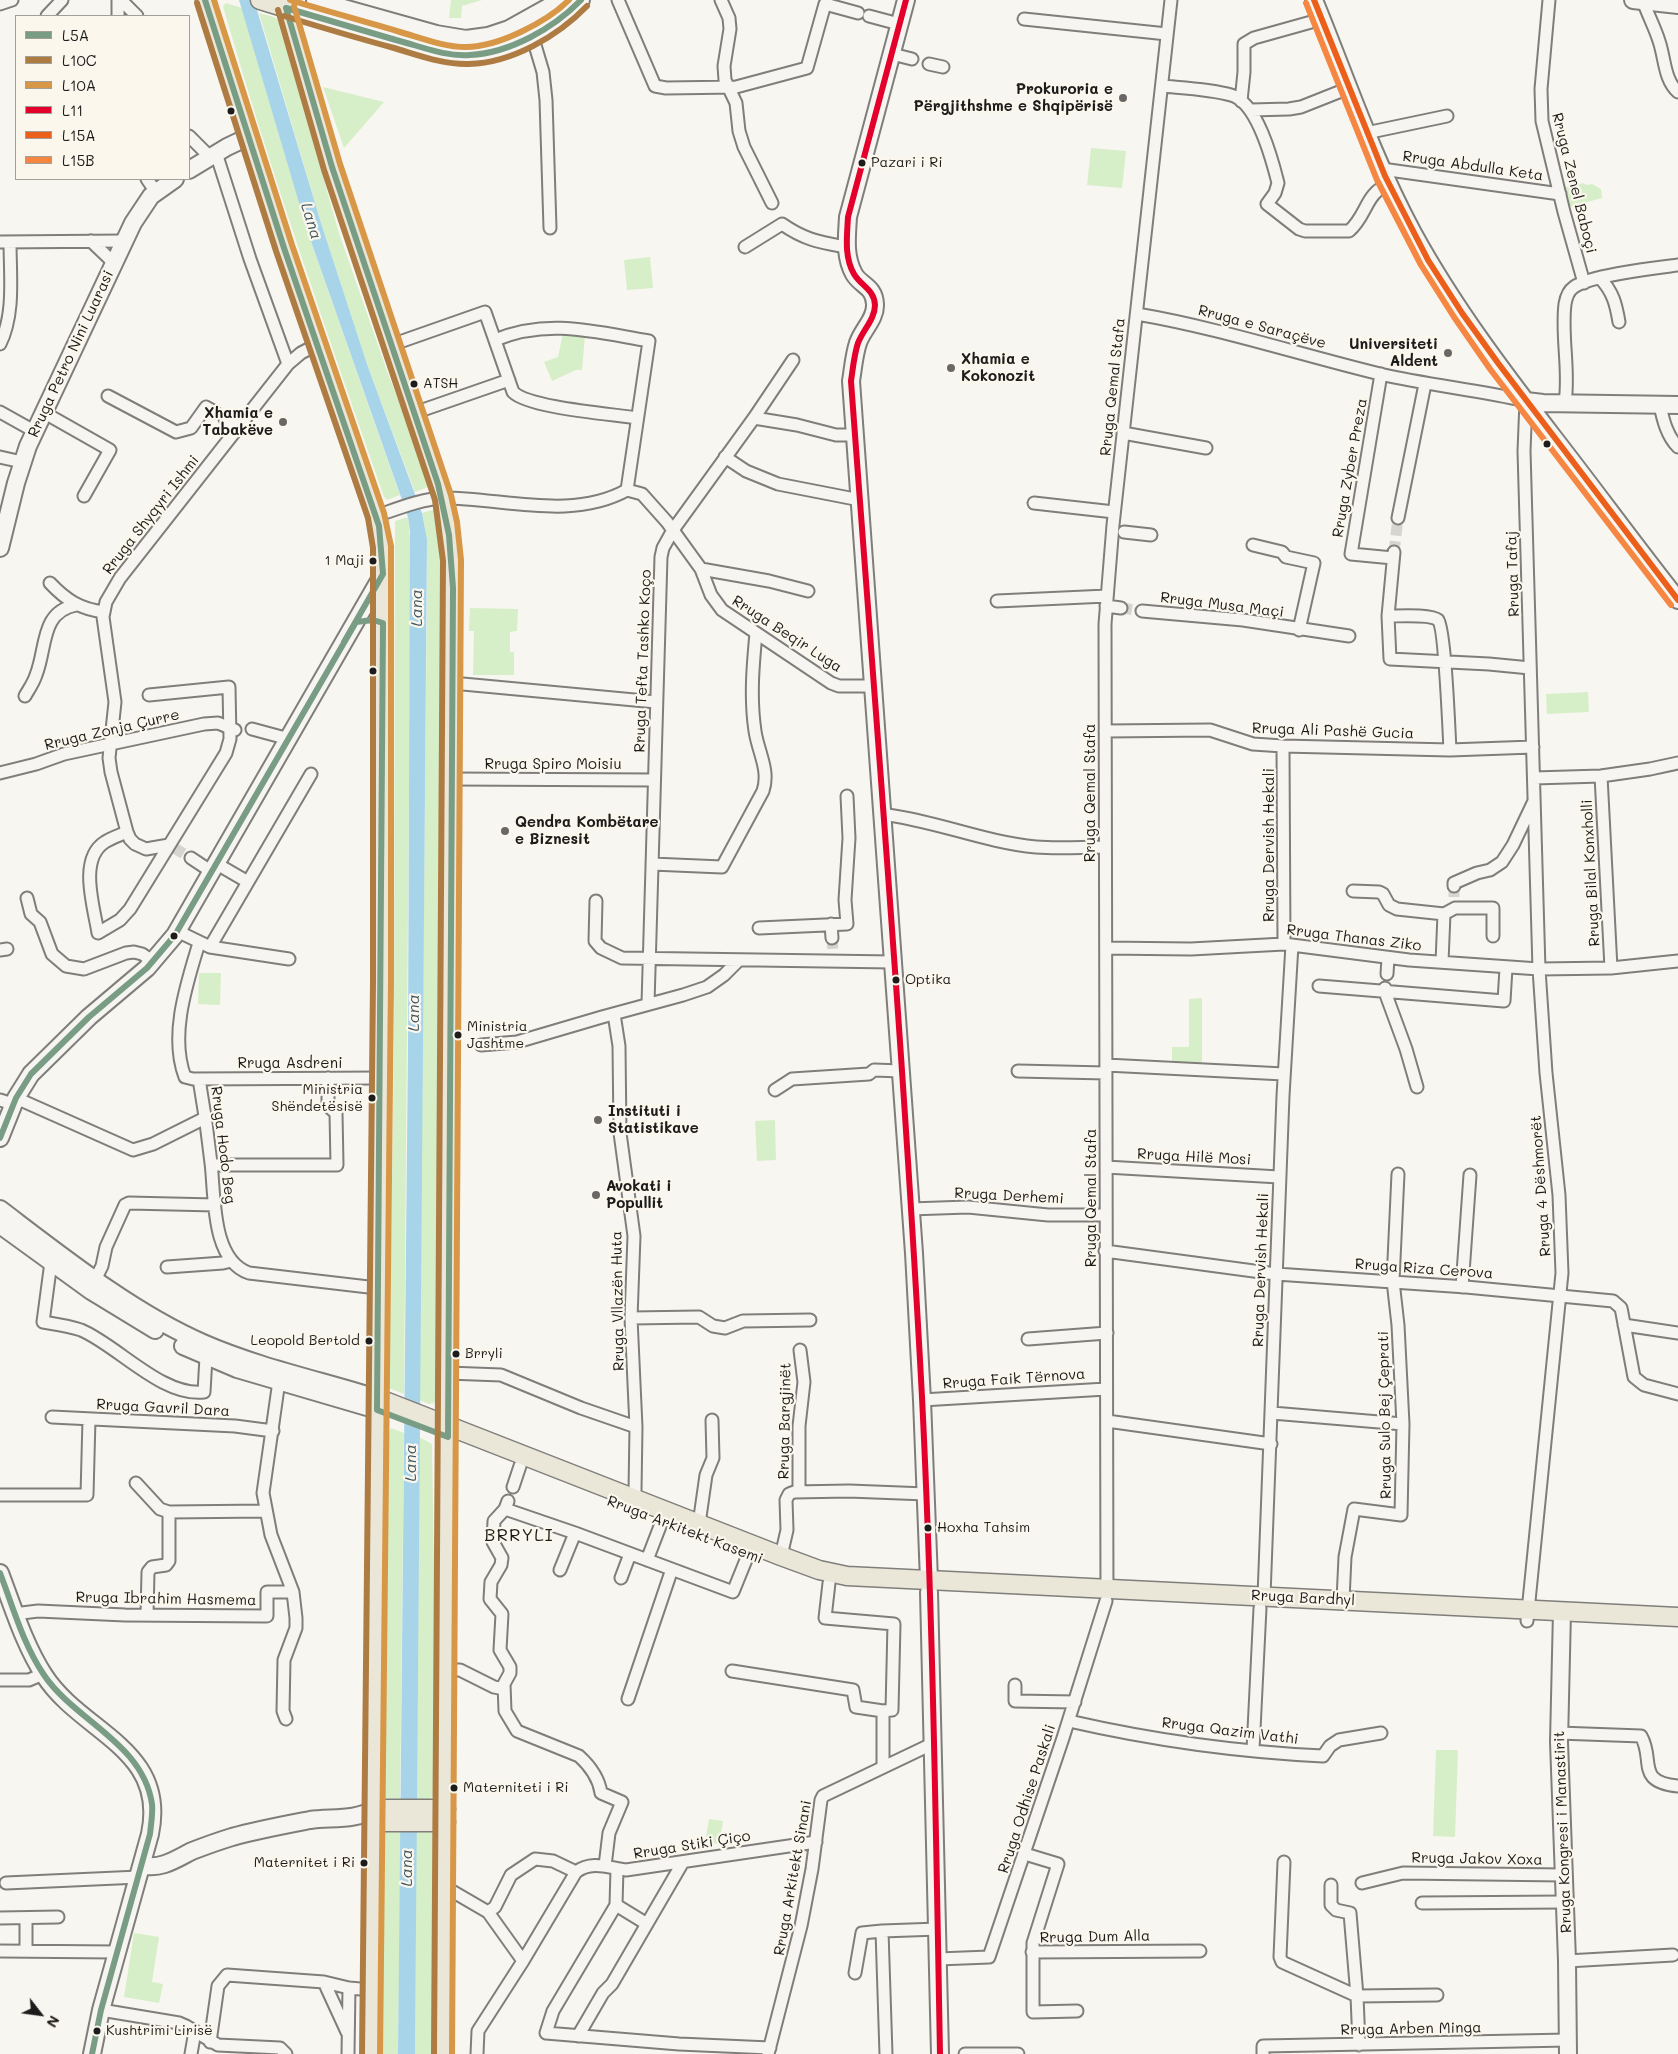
<!DOCTYPE html>
<html>
<head>
<meta charset="utf-8">
<style>
  body { margin:0 }
  #map { position:relative; width:1678px; height:2054px; overflow:hidden; background:#f8f6f0; font-family:Mali,sans-serif }
  canvas { display:block }
  .legend { position:absolute; left:15px; top:15px; width:175px; height:165px; box-sizing:border-box; background:#fbf7ec; border:1px solid #a29f99; margin:0; padding:6px 9px; list-style:none; font-size:15px; color:#1c1c1c }
  .legend li { display:flex; align-items:center; gap:10px; height:25px }
  .legend b { width:25px; border:1px solid #a29f99 }
  .north { position:absolute; left:15px; top:1989px; width:50px; height:50px; -webkit-text-stroke:4px #fbf7ec; paint-order:stroke; rotate:120deg; font-size:14px; font-weight:700; line-height:20px; text-align:center; color:#1c1c1c }
  .north::after { content:''; display:block; margin:auto; width:18px; height:22px; background:#1c1c1c; clip-path:polygon(50% 0,100% 100%,50% 72%,0 100%) }
</style>
</head>
<body>
<div id="map">
<canvas width="1678" height="2054"></canvas>
<ul class="legend">
<li><b style="height:6px;background:#799c85"></b>L5A</li>
<li><b style="height:6px;background:#ae7c43"></b>L10C</li>
<li><b style="height:6px;background:#d89647"></b>L10A</li>
<li><b style="height:6px;background:#e4002b"></b>L11</li>
<li><b style="height:6px;background:#eb5f1a"></b>L15A</li>
<li><b style="height:6px;background:#f68742"></b>L15B</li>
</ul>
<div class="north">N</div>
</div>
<script>
const ctx = document.querySelector('canvas').getContext('2d');
ctx.lineJoin = 'round';
function paint(path, color) { ctx.fillStyle = color; ctx.fill(path, 'evenodd'); }
function strokePath(path, color, width, dash) { ctx.strokeStyle = color; ctx.lineWidth = width; ctx.lineCap = dash ? 'butt' : 'round'; ctx.setLineDash(dash || []); ctx.stroke(path); }
function write(font, color, halo, rows, align = 'center') {
  ctx.font = font + ' Mali,sans-serif'; ctx.lineWidth = 4.5; ctx.setLineDash([]); ctx.textBaseline = 'middle'; ctx.strokeStyle = halo; ctx.fillStyle = color; for (const [text, x, y, turn = 0] of rows) {
    ctx.save(); ctx.translate(x, y); ctx.rotate((+turn || 0) * Math.PI / 180); ctx.textAlign = isNaN(turn) ? turn : align; if (halo) ctx.strokeText(text, 0, 0); ctx.fillText(text, 0, 0); ctx.restore();
  }
}
const green = new Path2D(`
  M451,0H482L462,6L461,18H449Z
  M226,3L242,8L307,230L400,495L387,500L384,497C328,335 271,174 224,10L223,6Z
  M259,13L274,17L278,20L339,233L386,368L429,482L428,487L415,492L368,367L321,223Z
  M323,87L384,102L344,148Z
  M1091,148L1126,151L1122,188L1087,185Z
  M1584,183L1586,185L1592,184L1601,189L1602,198L1565,208L1562,188Z
  M650,257L653,288L627,290L624,260Z
  M563,333L585,336L582,370H576L552,381L544,362L558,357Z
  M436,509L442,560L443,602L436,1398L434,1403L429,1404L419,1400L427,594V539L422,513Z
  M408,517L411,550L404,1394L389,1388L394,1047L395,521Z
  M470,608L518,609L517,631L510,632V652H514V675H473L474,631H469Z
  M1588,692L1589,712L1547,714L1546,694Z
  M199,973H221L220,1005L198,1004Z
  M1202,998V1066L1172,1064V1047H1189V999Z
  M775,1120L776,1160L757,1161L755,1121Z
  M391,1428L404,1433L400,1799L386,1798L383,1796L385,1440Z
  M419,1437L432,1444L435,1631L434,1795L430,1799H416Z
  M1436,1750H1458L1455,1837L1433,1836Z
  M709,1819L723,1821L719,1844L705,1842Z
  M386,1829H401L398,2054H382L384,1832Z
  M416,1829H431L434,1834L432,2054H415Z
  M134,1933L159,1937L152,1982L163,1984L159,2003L124,1997Z`);
const water = new Path2D(`
  M239,0H254L321,223L368,367L422,513L427,539L415,2054H398L408,1046L410,532L408,517L307,230Z`);
const streetTunnel = new Path2D(`
  M1394,552L1398,518
  M1121,608L1142,611
  M174,848L191,858
  M1454,886V901
  M832,938L833,953`);
const street = new Path2D(`
  M121,0L137,16
  M618,0L655,86L666,88L736,87L807,68L825,4L858,13
  M721,0L729,18L730,29L724,66L725,80L736,103L739,131L744,147L772,203
  M1549,0L1541,89L1542,121L1564,212L1584,283
  M1643,1C1648,15 1655,28 1659,41C1665,58 1664,80 1678,92
  M0,4L12,0
  M47,16L62,0
  M118,16V0
  M869,16L899,24
  M1024,19L1167,34
  M532,35L543,72L546,100L550,228
  M892,54L912,59
  M929,64L943,67
  M1162,86C1183,88 1210,89 1231,95C1257,102 1272,159 1278,183L1275,193L1267,204L1299,229L1305,231H1349C1367,216 1365,193 1389,184
  M1241,101L1244,72V44L1254,38L1322,19
  M1251,110L1289,109L1301,107L1349,88
  M1366,133L1447,116
  M189,136L210,157
  M216,153L250,259L288,364
  M1382,169L1560,194
  M147,179L156,192
  M91,241L114,263
  M0,242L124,241
  M745,247L782,224C805,240 819,242 846,247
  M1600,278C1613,292 1616,304 1619,322
  M1137,314C1219,328 1298,354 1380,374C1428,385 1477,390 1526,401L1524,451L1539,969L1546,1073L1559,1195L1562,1273L1527,1621
  M495,340C548,318 595,332 649,341L627,490
  M0,344C15,314 10,275 10,242
  M391,345L485,312L513,392C529,408 612,414 637,418
  M1381,374L1351,554L1393,558
  M108,396L176,432L191,428L206,407L215,412
  M1565,403C1570,370 1561,337 1565,304C1566,298 1568,291 1574,287C1591,275 1655,268 1678,265
  M1660,405C1663,420 1667,436 1678,447
  M0,412L34,431
  M43,412L110,450L84,496
  M414,413L509,380
  M754,418L797,425L836,435H855
  M225,419L239,426
  M1123,433L1206,448
  M0,457L22,462
  M725,457L746,471L778,484L860,500
  M627,490L642,494L667,522L701,569L711,595L722,610L831,683L839,686H873
  M1034,503L1114,512
  M376,516C397,509 421,499 443,498C504,498 571,521 627,490
  M1398,518L1425,384
  M1124,532L1151,535
  M1253,545L1282,552L1286,557L1314,563L1299,630
  M1394,552L1388,616L1390,659L1489,664L1530,668
  M701,569L769,581L808,591
  M50,583C66,600 80,609 104,612
  M997,601L1107,596
  M1106,606L1121,608
  M1142,611L1243,620L1349,636
  M1388,616C1399,616 1431,614 1438,620C1445,628 1449,732 1450,750
  M452,683L656,702
  M25,696C29,689 34,682 36,675C47,648 40,612 76,605
  M252,729L289,739
  M1105,731L1210,730L1253,744L1283,746L1450,750L1533,747
  M1283,746L1284,944
  M0,773L36,764L64,754L204,724L218,723L235,730
  M1601,776L1611,968
  M1534,778L1601,776L1650,769L1678,763
  M451,779L654,780
  M881,814C934,820 983,842 1036,847C1059,849 1082,847 1105,847
  M127,832C120,835 111,838 105,842C78,859 94,907 98,933L120,920L130,909L226,753L230,739L229,687L149,695
  M169,845L146,849L135,844L130,839L127,832L111,772L109,758L115,702L103,617L106,602L120,578L288,364L301,353L318,344
  M191,858L212,872
  M217,864L248,882
  M652,864L722,867L763,791C770,770 758,752 755,731C750,698 753,665 756,633
  M1454,886V883L1477,873L1490,870L1502,862L1513,845L1534,801
  M1353,891L1379,892L1383,894L1389,905L1397,909L1444,914
  M27,898L31,914L40,922L52,954L66,966L84,969L126,953L134,952L142,954L154,962
  M596,901L595,941L601,948L622,958L893,962
  M831,924L832,938
  M759,928L847,924L845,900L849,838L847,796
  M177,931L210,947L289,959
  M199,943C187,983 169,1035 185,1077L193,1079L380,1078
  M210,947L311,774
  M1106,948L1191,949L1284,944L1409,960L1539,969L1611,968L1678,961
  M0,950L7,949
  M1442,962L1444,914L1455,908H1493V936
  M1387,974L1388,958
  M1319,986L1504,1001L1506,968
  M1385,988V992L1406,1049L1417,1087
  M648,1004L661,557L663,548L673,530L754,418L793,360
  M614,1014L619,1046L620,1133L634,1236L631,1318L636,1427L635,1491L632,1498
  M481,1045L517,1042L602,1017L683,995L707,987L724,975L739,960
  M1106,1065L1284,1074
  M1018,1071L1106,1073
  M199,1079C204,1107 208,1135 211,1163C215,1195 211,1260 249,1273L377,1288
  M775,1090L792,1079L869,1074L874,1070L901,1071
  M16,1098L133,1150L153,1144L205,1118
  M0,1100L13,1104
  M212,1165H337L336,1113L328,1106V1078
  M1106,1167L1279,1177
  M910,1209L968,1207L1048,1215H1106
  M1105,1251L1276,1274L1466,1287L1613,1301L1621,1308L1622,1313L1634,1377L1644,1385L1678,1394
  M51,1262L43,1322C55,1324 69,1326 81,1330C117,1345 162,1397 204,1392L206,1357
  M167,1267L223,1263L231,1261
  M95,1280L102,1266L106,1247L125,1205L129,1203L215,1205
  M1462,1287L1470,1175
  M631,1318L699,1317L713,1326L725,1328L743,1321L810,1320
  M1624,1325L1678,1333
  M1028,1339L1107,1333
  M448,1373L501,1375L581,1408L636,1427
  M279,1381L263,1493L271,1535L293,1592L296,1618V1628L284,1660L283,1711L286,1719
  M922,1400L1106,1389
  M1272,1413L1403,1424
  M52,1417L235,1426L273,1431
  M1107,1421L1271,1444
  M136,1483L160,1509L169,1512L266,1511
  M513,1487L520,1466
  M799,1492V1426L804,1382L800,1350
  M0,1495H87L89,1419
  M508,1501L505,1509L494,1521L493,1542L502,1558L501,1565L491,1582L490,1599L502,1614L500,1650L510,1667V1673L504,1684L505,1711L517,1731L579,1756C590,1766 599,1779 601,1793L622,1802L609,1833L605,1866
  M505,1509L575,1533L733,1592L748,1555
  M699,1524L706,1475L713,1458L712,1420
  M781,1556L787,1530L786,1500L789,1494L794,1492L849,1491L926,1494
  M647,1560L662,1521
  M560,1570L575,1533
  M621,1578L630,1554
  M829,1583L825,1618L894,1624L892,1710L883,1711V1767
  M1107,1589L1105,624L1113,525L1171,0
  M1264,1596L1283,1096L1292,945
  M1343,1600L1345,1557L1354,1509L1401,1515L1403,1424L1398,1325L1393,1281L1398,1174
  M14,1614L38,1611L125,1615L267,1616V1592H293
  M147,1615L148,1572L152,1567L166,1565L169,1561V1512
  M447,1670H460L494,1687L504,1689
  M732,1671L853,1690L856,1707L883,1711
  M0,1680H29L43,1674
  M1015,1685V1701L1075,1702
  M628,1699L672,1569
  M1069,1721C1152,1740 1238,1752 1323,1756L1330,1746L1339,1740L1381,1733
  M1559,1733L1641,1736C1655,1760 1635,1782 1678,1786
  M1253,1750L1260,1608
  M1025,1854L1058,1864L1033,1943V2012L1077,2011
  M1284,1862L1280,1957L1282,1962L1357,1996L1437,1995
  M617,1869L616,1905L553,2011L546,2033L679,2044L770,2048
  M6,1883L139,1877
  M1362,1883L1403,1873L1563,1875
  M1331,1885V1905L1336,1910L1350,1913L1357,1996L1359,2045
  M445,1887L488,1912L523,1961
  M1422,1903L1565,1902
  M616,1905L647,1924
  M488,1912L495,1907L511,1875L535,1859L553,1861L576,1872
  M0,1918L58,1917
  M0,1951L116,1952
  M26,1951V1918
  M1032,1952L1200,1951
  M938,1959L989,1957L1063,1738L1106,1601
  M1567,1961L1673,1955
  M855,1973L862,1933L882,1931
  M324,1982L347,2032
  M101,2010L179,2023L186,2026L218,2045L280,2048L286,2054
  M578,2036L603,1993L612,1984L683,1862
  M210,2042L218,1986L227,1975L324,1982L349,1988L372,1990
  M191,2054L195,2031
  M348,2054L349,1988
  M477,2054L478,2031L523,1961L576,1872C592,1860 609,1868 626,1870L816,1842
  M768,2054L801,1926L812,1869L821,1800L823,1796L934,1743
  M886,2054L882,1931L938,1929
  M965,2054H1018
  M1263,2054V2046L1568,2040`);
const secondary = new Path2D(`
  M315,0L436,34L466,39L488,36L509,29L561,0
  M906,0L848,217C847,236 844,256 854,274C861,286 874,286 875,304C876,319 862,330 858,343C854,355 853,369 851,381L914,1253L922,1400L929,1580
  M1314,0C1346,78 1373,159 1413,233C1453,306 1503,372 1554,438C1596,492 1636,547 1678,600
  M1633,0L1678,5
  M286,8L432,50C446,53 460,57 475,55C507,51 560,25 581,0
  M189,170L227,147L248,137
  M1526,401L1543,403L1678,405
  M0,548L16,483L28,446L133,223L151,196L175,179
  M0,1138L16,1098L31,1074L89,1017L147,968L175,935L383,574
  M0,1209C62,1256 132,1312 203,1343C258,1367 319,1380 377,1398
  M0,1225L91,1291L155,1330
  M183,1346L237,1369L377,1410
  M0,1573C13,1607 24,1644 44,1675C81,1733 168,1748 150,1834L101,2010L92,2054
  M929,1592L940,2054
  M1562,1611L1559,1742L1567,1961L1568,2054
  M142,1865C161,1870 176,1859 192,1851C205,1846 219,1841 232,1837C257,1830 284,1825 310,1820C330,1817 357,1821 373,1809`);
const primary = new Path2D(`
  M205,0L284,248L376,516L382,547V981L371,2054
  M260,0L286,8
  M284,0L332,167L443,498L448,523L452,561L443,2054
  M377,1398L781,1556L819,1570L847,1576L1678,1617
  M373,1809H446
  M373,1822H446`);
const bus1 = new Path2D(`
  M205,0L284,248L379,526L383,574L344,642
  M286,8C323,19 359,29 396,40C420,46 445,57 470,55C510,53 554,28 581,0
  M0,1138L16,1098L31,1074L89,1017L147,968L175,935L356,622L373,620L383,623L377,1410L448,1437L453,588L449,535L438,484L332,167L286,8
  M0,1573C13,1607 23,1644 44,1675C75,1721 143,1743 152,1804C153,1813 151,1824 150,1834L101,2010L92,2054`);
const bus2 = new Path2D(`
  M197,3L276,251L368,518L373,548V981L362,2054
  M278,10L324,170L435,500L443,561L434,2054
  M284,16C320,27 357,38 394,48C418,55 444,65 469,64C512,63 558,36 587,6`);
const bus3 = new Path2D(`
  M214,0L292,245L384,513L391,546V981L380,2054
  M290,0C326,11 363,21 400,32C421,38 444,47 466,47C498,47 547,22 569,0
  M294,6L340,164L451,495L457,522L461,560L452,2054`);
const bus4 = new Path2D(`
  M906,0L848,217C847,236 844,257 854,274C861,286 874,289 875,305C875,319 863,330 858,343C854,355 853,368 851,381C876,720 904,1058 922,1397C933,1616 936,1835 940,2054`);
const bus5 = new Path2D(`
  M1314,0L1385,176L1428,260L1462,313L1498,363L1678,600`);
const bus6 = new Path2D(`
  M1306,3L1377,180L1421,265L1454,317L1490,369L1671,605`);
const markers = [
  [1123,98,5,"#696866"],
  [231,111,4.5,"#1c1c1c"],
  [862,163,4.5,"#1c1c1c"],
  [1448,353,5,"#696866"],
  [951,368,5,"#696866"],
  [414,384,4.5,"#1c1c1c"],
  [283,422,5,"#696866"],
  [1547,444,4.5,"#1c1c1c"],
  [373,561,4.5,"#1c1c1c"],
  [373,671,4.5,"#1c1c1c"],
  [505,831,5,"#696866"],
  [174,936,4.5,"#1c1c1c"],
  [896,980,4.5,"#1c1c1c"],
  [458,1035,4.5,"#1c1c1c"],
  [372,1098,4.5,"#1c1c1c"],
  [598,1120,5,"#696866"],
  [596,1195,5,"#696866"],
  [369,1341,4.5,"#1c1c1c"],
  [456,1354,4.5,"#1c1c1c"],
  [928,1528,4.5,"#1c1c1c"],
  [454,1788,4.5,"#1c1c1c"],
  [364,1863,4.5,"#1c1c1c"],
  [97,2031,4.5,"#1c1c1c"]
];
const busNames = [
  ["Pazari i Ri",871,163],
  ["ATSH",423,384],
  ["1 Maji",364,561,"right"],
  ["Optika",905,980],
  ["Ministria",467,1027],
  ["Jashtme",467,1044],
  ["Ministria",363,1090,"right"],
  ["Shëndetësisë",363,1107,"right"],
  ["Leopold Bertold",360,1341,"right"],
  ["Brryli",465,1354],
  ["Hoxha Tahsim",937,1528],
  ["Materniteti i Ri",463,1788],
  ["Maternitet i Ri",355,1863,"right"],
  ["Kushtrimi Lirisë",106,2031]
];
const poiNames = [
  ["Prokuroria e",1113,89,"right"],
  ["Përgjithshme e Shqipërisë",1113,106,"right"],
  ["Universiteti",1438,344,"right"],
  ["Aldent",1438,361,"right"],
  ["Xhamia e",961,359],
  ["Kokonozit",961,376],
  ["Xhamia e",273,413,"right"],
  ["Tabakëve",273,430,"right"],
  ["Qendra Kombëtare",515,822],
  ["e Biznesit",515,839],
  ["Instituti i",608,1111],
  ["Statistikave",608,1128],
  ["Avokati i",606,1186],
  ["Popullit",606,1203]
];
const streetNames = [
  ["Rruga Abdulla Keta",1473,166,8],
  ["Rruga Zenel Baboçi",1574,183,76],
  ["Rruga e Saraçëve",1262,327,15],
  ["Rruga Petro Nini Luarasi",71,354,-65],
  ["Rruga Qemal Stafa",1113,387,-84],
  ["Rruga Zyber Preza",1350,468,-80],
  ["Rruga Shyqyri Ishmi",151,515,-52],
  ["Rruga Tafaj",1513,574,-92],
  ["Rruga Musa Maçi",1222,605,7],
  ["Rruga Beqir Luga",787,634,33],
  ["Rruga Tefta Tashko Koço",643,661,-88],
  ["Rruga Zonja Çurre",112,730,-13],
  ["Rruga Ali Pashë Gucia",1333,731,2],
  ["Rruga Spiro Moisiu",553,764],
  ["Rruga Qemal Stafa",1090,793,-90],
  ["Rruga Dervish Hekali",1269,845,-90],
  ["Rruga Bilal Konxholli",1591,873,-93],
  ["Rruga Thanas Ziko",1354,938,7],
  ["Rruga Asdreni",290,1063],
  ["Rruga Hodo Beg",223,1145,83],
  ["Rruga Hilë Mosi",1194,1157,3],
  ["Rruga 4 Dëshmorët",1541,1186,-94],
  ["Rruga Derhemi",1009,1196,3],
  ["Rruga Qemal Stafa",1091,1198,-90],
  ["Rruga Riza Cerova",1424,1269,4],
  ["Rruga Dervish Hekali",1261,1270,-88],
  ["Rruga Vllazën Huta",618,1301,-91],
  ["Rruga Faik Tërnova",1014,1379,-4],
  ["Rruga Gavril Dara",163,1408,3],
  ["Rruga Sulo Bej Çeprati",1385,1415,-91],
  ["Rruga Bargjinët",785,1421,-89],
  ["Rruga Arkitekt Kasemi",685,1530,21],
  ["Rruga Bardhyl",1303,1598,3],
  ["Rruga Ibrahim Hasmema",166,1599,1],
  ["Rruga Qazim Vathi",1230,1731,7],
  ["Rruga Odhise Paskali",1027,1799,-72],
  ["Rruga Kongresi i Manastirit",1563,1832,-92],
  ["Rruga Stiki Çiço",692,1845,-9],
  ["Rruga Jakov Xoxa",1477,1859,1],
  ["Rruga Arkitekt Sinani",793,1878,-80],
  ["Rruga Dum Alla",1095,1937,-1],
  ["Rruga Arben Minga",1411,2029,-1]
];
const waterNames = [
  ["Lana",311,221,73],
  ["Lana",417,608,-90],
  ["Lana",414,1013,-90],
  ["Lana",411,1463,-90],
  ["Lana",407,1868,-90]
];
const quarterNames = [
  ["BRRYLI",519,1535]
];
paint(green, '#d7efc8');
paint(water, '#a8d4ea');
strokePath(streetTunnel, '#d7d5d0', 11, [11, 5.5]);
strokePath(street, '#7f7e7b', 15);
strokePath(secondary, '#7f7e7b', 20);
strokePath(primary, '#7f7e7b', 21);
strokePath(street, '#f6f5f1', 11);
strokePath(secondary, '#f6f5f1', 16);
strokePath(primary, '#eae7d8', 18);
strokePath(bus1, '#799c85', 6);
strokePath(bus2, '#ae7c43', 6);
strokePath(bus3, '#d89647', 6);
strokePath(bus4, '#e4002b', 6);
strokePath(bus5, '#eb5f1a', 6);
strokePath(bus6, '#f68742', 6);
for (const [x, y, r, color] of markers) { const dot = new Path2D(); dot.arc(x, y, r, 0, 2 * Math.PI); ctx.fillStyle = color; ctx.fill(dot); strokePath(dot, '#fbf7ec', 2); }
write('14px', '#1c1c1c', '#fbf7ec', busNames, 'left');
write('bold 15px', '#1c1c1c', '#fbf7ec', poiNames, 'left');
write('15px', '#1c1c1c', '#fbf7ec', streetNames);
write('italic 16px', '#415763', '#fbf7ec', waterNames);
ctx.letterSpacing = '1px';
write('18px', '#1c1c1c', '#fbf7ec', quarterNames);
ctx.letterSpacing = '0px';
</script>
</body>
</html>
